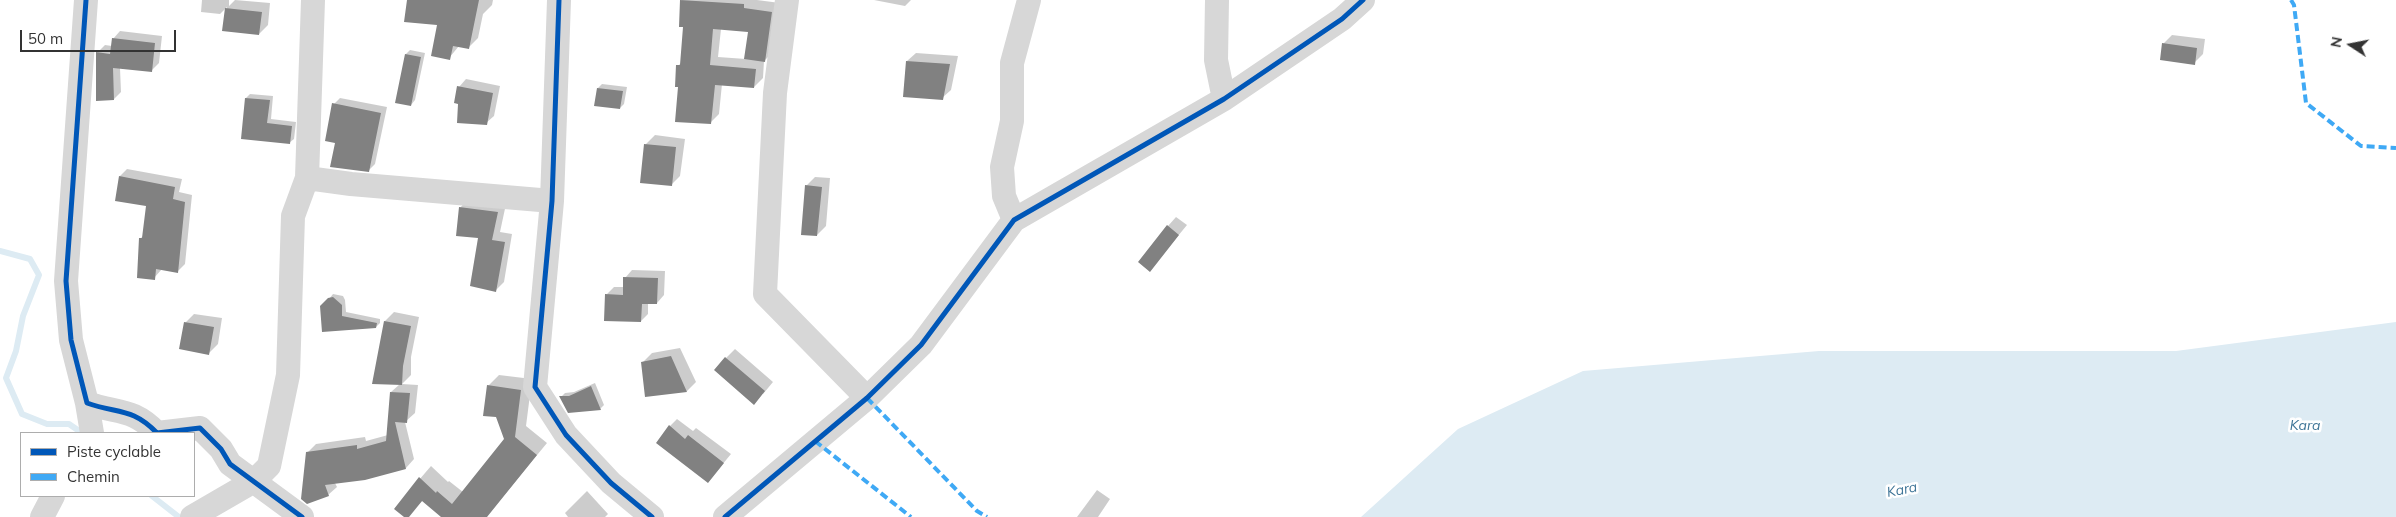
<!DOCTYPE html>
<html>
<head>
<meta charset="utf-8">
<style>
  body { margin:0 }
  #map { position:relative; width:2396px; height:517px; overflow:hidden; background:#fff; font-family:Mulish,sans-serif }
  canvas { display:block }
  .legend { position:absolute; left:20px; top:432px; width:175px; height:65px; box-sizing:border-box; background:#fff; border:1px solid #adadad; margin:0; padding:6px 9px; list-style:none; font-size:15px; color:#333 }
  .legend li { display:flex; align-items:center; gap:10px; height:25px }
  .legend b { width:25px; border:1px solid #adadad }
  .north { position:absolute; left:2326px; top:20px; width:50px; height:50px; -webkit-text-stroke:4px #fff; paint-order:stroke; rotate:281deg; font-size:14px; font-weight:700; line-height:20px; text-align:center; color:#333 }
  .north::after { content:''; display:block; margin:auto; width:18px; height:22px; background:#333; clip-path:polygon(50% 0,100% 100%,50% 72%,0 100%) }
  .scale { position:absolute; left:20px; top:30px; width:156px; height:22px; box-sizing:border-box; border:2px solid #333; border-top:0; padding-left:6px; font-size:15px; line-height:18px; white-space:nowrap; color:#333; -webkit-text-stroke:4px #fff; paint-order:stroke }
</style>
</head>
<body>
<div id="map">
<canvas width="2396" height="517"></canvas>
<ul class="legend">
<li><b style="height:6px;background:#0057b8"></b>Piste cyclable</li>
<li><b style="height:6px;background:#3fa9f5"></b>Chemin</li>
</ul>
<div class="north">N</div>
<div class="scale">50 m</div>
</div>
<script>
const ctx = document.querySelector('canvas').getContext('2d');
ctx.lineJoin = 'round';
function paint(path, color) { ctx.fillStyle = color; ctx.fill(path, 'evenodd'); }
function strokePath(path, color, width, dash) { ctx.strokeStyle = color; ctx.lineWidth = width; ctx.lineCap = dash ? 'butt' : 'round'; ctx.setLineDash(dash || []); ctx.stroke(path); }
function write(font, color, halo, rows, align = 'center') {
  ctx.font = font + ' Mulish,sans-serif'; ctx.lineWidth = 5; ctx.setLineDash([]); ctx.textBaseline = 'middle'; ctx.strokeStyle = halo; ctx.fillStyle = color; for (const [text, x, y, turn = 0] of rows) {
    ctx.save(); ctx.translate(x, y); ctx.rotate((+turn || 0) * Math.PI / 180); ctx.textAlign = isNaN(turn) ? turn : align; if (halo) ctx.strokeText(text, 0, 0); ctx.fillText(text, 0, 0); ctx.restore();
  }
}
const water = new Path2D(`
  M2396,322V517H1361L1458,429L1583,371L1819,351H2176Z`);
const shadow = new Path2D(`
  M202,0H229V6L235,0L270,3L268,25L259,34L224,30L227,7L220,14L201,12Z
  M408,0H493L492,5L483,14L478,38L469,47L459,46L449,58L439,24Z
  M682,0H757L780,3L774,51L764,61L763,78L754,87L722,84L719,114L710,123L679,86L678,66L682,62L685,26H680ZM721,29L749,31L746,59L718,57Z
  M874,0H911L905,6Z
  M120,31L162,36L159,63L151,71L120,68L121,92L114,99L97,53L105,45L112,46L113,39Z
  M2172,35L2205,39L2203,54L2194,63L2163,44Z
  M410,50L425,53L415,100L411,105L406,54Z
  M916,53L958,56L951,90L942,98L907,61Z
  M466,79L500,86L494,116L486,123L459,87Z
  M602,84L627,87L624,104L620,108L598,88Z
  M250,94L273,96L271,119L296,122L294,139L289,143L242,138L246,98Z
  M340,98L387,107L375,164L369,170L336,142L334,104Z
  M655,135L685,139L680,176L671,185L641,182L646,144Z
  M127,169L182,179L179,192L192,195L185,264L177,272L162,269L154,278L141,238L144,235L147,205L116,200L120,176Z
  M815,177L830,178L826,226L817,235L806,186Z
  M468,199L506,204L500,232L512,234L504,282L496,290L479,237L460,208Z
  M1176,217L1187,225L1150,270L1168,226Z
  M632,270L665,271L664,295L657,303H648V314L641,321L607,294L614,287H624L625,278Z
  M333,294L343,296L345,300L346,312L380,319V323L376,327L323,331L329,299Z
  M394,312L419,317L411,357V375L402,384L418,385L415,413L405,422L414,459L406,468L365,478L335,483L337,487L328,495L307,453L316,444L365,437L366,441L388,435L391,392L400,384L373,383L385,321Z
  M194,314L222,318L218,344L209,353L185,323Z
  M680,348L696,382L687,391L646,396L643,362L652,353Z
  M735,349L773,382L763,394L726,358Z
  M499,375L532,379L526,426L547,443L486,517H443L423,500L406,517L395,508L431,466L448,482L449,481L463,492L506,439L488,386Z
  M595,383L604,405L600,409L561,397L565,393L574,392Z
  M677,419L693,431L696,428L731,454L708,482L670,426Z
  M1097,490L1110,499L1098,517H1077Z
  M587,491L608,514L605,517H568L565,513Z`);
const stream = new Path2D(`
  M0,251L30,259L39,275L23,316L16,351L6,378L22,414L47,424H69L82,433
  M152,496L179,517`);
const building = new Path2D(`
  M407,0H479L469,49L453,46L450,60L431,56L437,25L404,22Z
  M680,0L744,4V8L772,12L765,62L744,59L748,32L713,29L710,65L756,69L754,88L715,85L711,124L675,122L678,87H675L676,65H680L683,27H679Z
  M225,8L262,12L259,35L222,31Z
  M112,38L155,43L152,72L113,68L114,100L96,101V52L110,54Z
  M2162,43L2197,48L2195,65L2160,60Z
  M405,54L421,57L411,106L395,103Z
  M906,61L950,64L943,100L903,97Z
  M457,86L493,93L487,125L457,123L458,104L454,103Z
  M597,88L623,91L620,109L594,106Z
  M245,98L270,100L267,123L292,126L290,144L241,139Z
  M332,103L381,113L369,172L330,167L335,143L325,141Z
  M644,144L676,147L672,186L640,183Z
  M119,176L175,187L173,199L185,202L178,273L156,269L155,280L137,278L139,238H142L146,206L115,201Z
  M805,185L822,187L817,236L801,235Z
  M459,207L498,212L492,240L505,242L496,292L470,286L478,238L456,236Z
  M1167,225L1179,235L1150,272L1138,262Z
  M623,277L658,278L657,304H642L641,322L604,321L605,294L623,295Z
  M333,297L342,305V316L377,323L376,328L322,332L320,306L328,298Z
  M384,321L411,326L403,366L402,385L372,384Z
  M184,322L214,327L209,355L179,349Z
  M671,356L687,392L645,397L641,362Z
  M725,357L765,391L754,405L714,370Z
  M487,385L521,390L515,437L537,455L487,517H441L422,501L409,517H404L394,509L419,477L436,493L437,491L452,504L504,439L496,417L483,416Z
  M591,386L601,410L568,413L559,396H569Z
  M390,392L410,393L407,423L395,422L406,469L365,480L325,485L329,496L307,504L301,499L306,452L357,445V449L386,441Z
  M669,425L685,439L688,435L724,463L708,483L656,443Z`);
const street = new Path2D(`
  M86,0L66,281L71,340L87,403C117,414 132,407 157,433L200,428L221,449L230,464L302,517
  M559,0L552,201L535,387L566,435L611,483L652,517
  M787,0L775,93L765,294L867,398
  M1217,0L1216,60L1224,99
  M307,178L351,184L552,201
  M1014,220L1004,196L1002,167L1012,121V63L1029,0
  M87,403L92,433
  M42,517L53,496
  M192,517L254,481L269,466L288,375L293,216L307,178L313,0
  M725,517L867,398L921,345L1014,220L1224,99L1342,19L1363,0`);
const quiet = new Path2D(`
  M2291,0L2294,5L2306,103L2361,146L2396,148
  M867,398L977,511L987,517
  M815,441L911,517`);
const cycleway = new Path2D(`
  M86,0L66,281L71,340L87,403C117,414 132,407 157,433L200,428L221,449L230,464L302,517
  M559,0L552,201L535,387L566,435L611,483L652,517
  M725,517L867,398L921,345L1014,220L1224,99L1342,19L1363,0`);
const waterNames = [
  ["Kara",2305,426],
  ["Kara",1902,490,-11]
];
paint(water, '#ddebf3');
paint(shadow, '#0003');
strokePath(stream, '#ddebf3', 6);
paint(building, '#818181');
strokePath(street, '#d7d7d7', 24);
strokePath(quiet, '#3fa9f5', 4, [8, 4]);
strokePath(cycleway, '#0057b8', 5);
write('italic 14px', '#3f7597', '#fff', waterNames);
</script>
</body>
</html>
